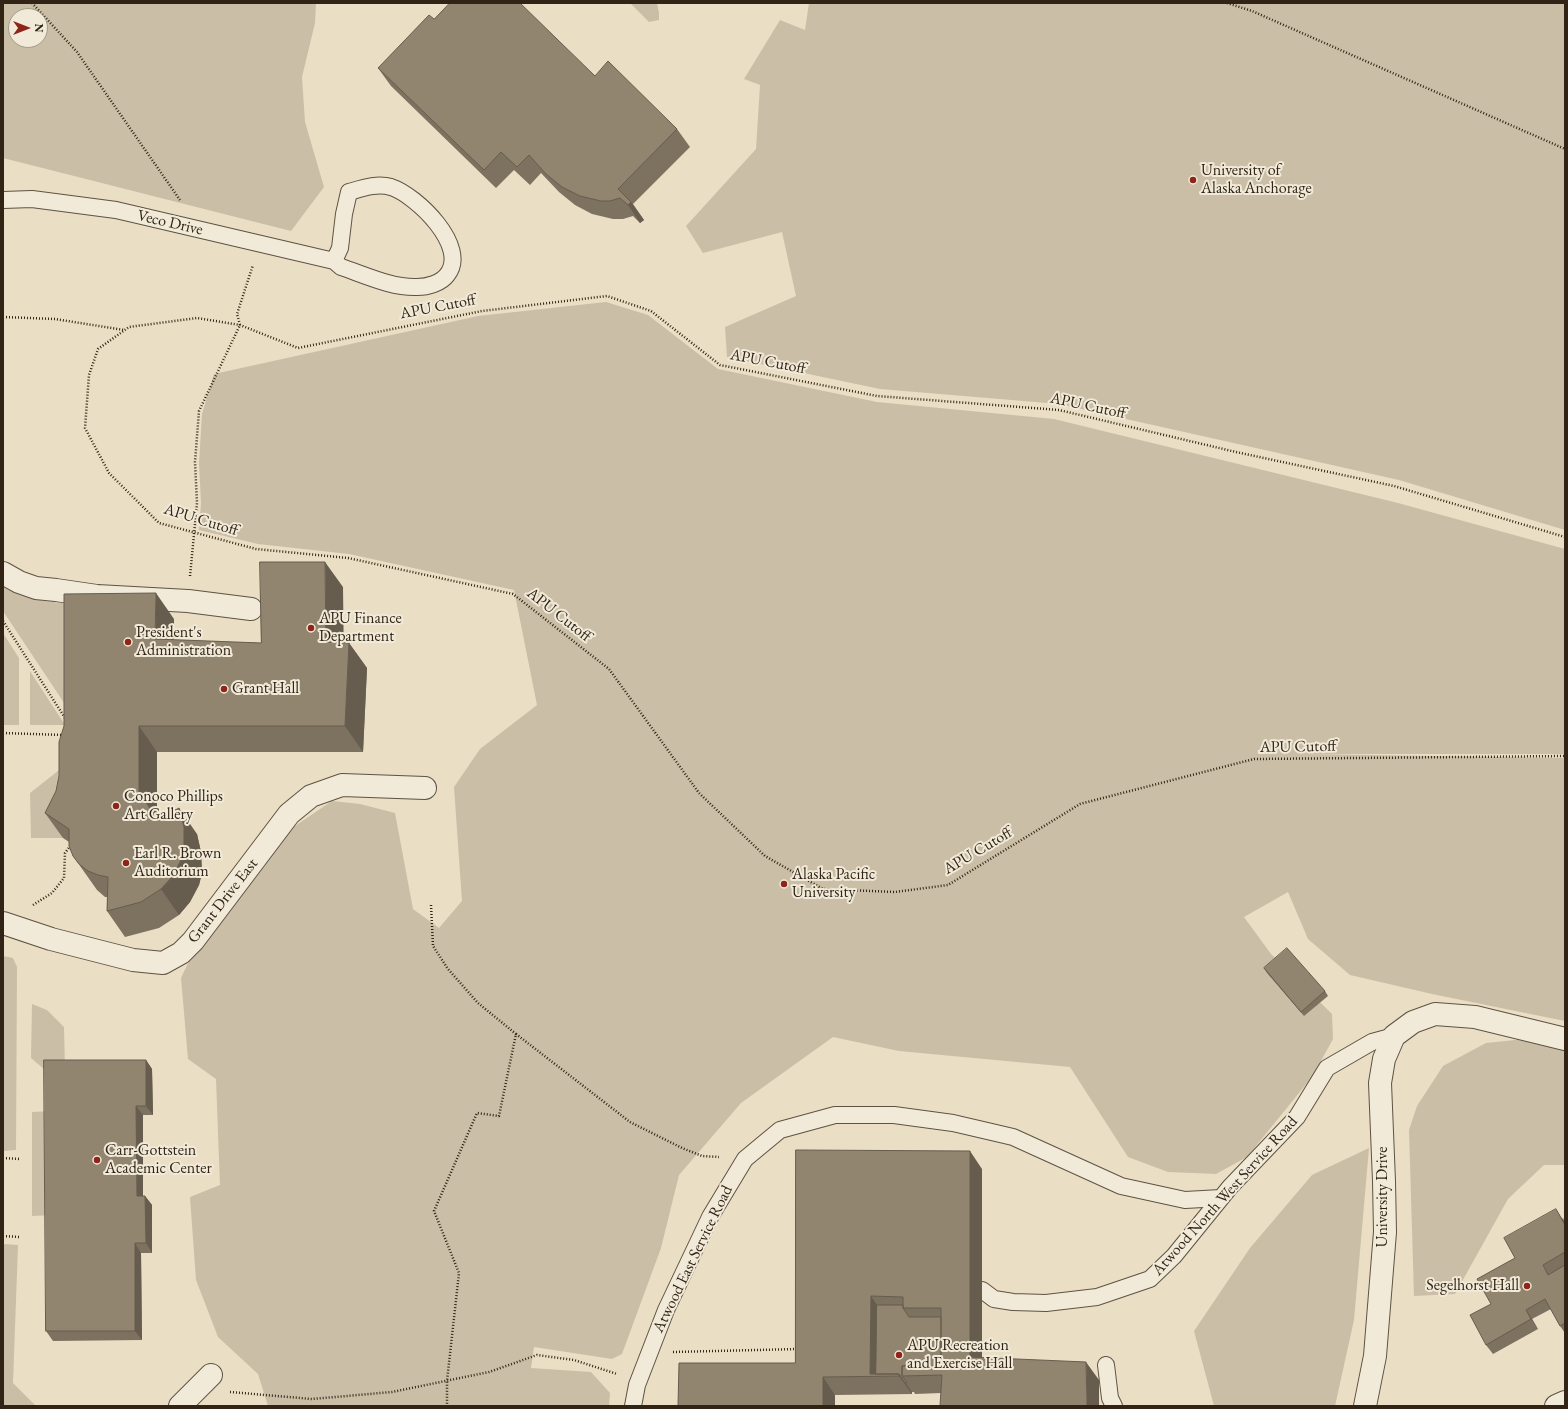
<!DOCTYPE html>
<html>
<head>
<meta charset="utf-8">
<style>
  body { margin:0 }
  #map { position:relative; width:1568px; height:1409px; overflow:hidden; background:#eadec4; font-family:"EB Garamond",serif }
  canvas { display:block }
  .frame { position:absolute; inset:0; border:4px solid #312416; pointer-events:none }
  .north { position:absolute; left:8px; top:8px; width:40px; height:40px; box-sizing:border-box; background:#f1ead9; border:1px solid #a49b8b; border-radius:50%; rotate:90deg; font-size:11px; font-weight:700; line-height:16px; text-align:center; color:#312416 }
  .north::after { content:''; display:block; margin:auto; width:14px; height:18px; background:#8f2418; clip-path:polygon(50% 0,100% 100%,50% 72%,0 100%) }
</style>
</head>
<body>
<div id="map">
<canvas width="1568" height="1409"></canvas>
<div class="frame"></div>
<div class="north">N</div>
</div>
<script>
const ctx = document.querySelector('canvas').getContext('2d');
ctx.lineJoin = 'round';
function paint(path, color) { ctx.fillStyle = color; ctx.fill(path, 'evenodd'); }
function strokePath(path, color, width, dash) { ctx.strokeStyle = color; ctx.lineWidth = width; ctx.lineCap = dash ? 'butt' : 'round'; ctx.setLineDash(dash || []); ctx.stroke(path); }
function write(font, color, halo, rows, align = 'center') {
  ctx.font = font + ' "EB Garamond",serif'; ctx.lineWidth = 4; ctx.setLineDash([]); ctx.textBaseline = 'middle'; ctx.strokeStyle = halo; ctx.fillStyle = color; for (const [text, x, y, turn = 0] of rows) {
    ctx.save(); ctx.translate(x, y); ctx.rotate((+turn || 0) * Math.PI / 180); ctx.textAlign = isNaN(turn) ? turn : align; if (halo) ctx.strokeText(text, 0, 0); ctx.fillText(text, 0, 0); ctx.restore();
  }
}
const green = new Path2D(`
  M3,3H316L315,23L302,77L305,122L324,187L291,231L3,158ZM16,16H40V40H16Z
  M630,3H657L659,13V20L649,22Z
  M809,3H1565V530L1399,480L1059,404L880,389L727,357L725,327L796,296L782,232L703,253L686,226L756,149L760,85L744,79L780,20L805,30Z
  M606,302L648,315L718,369L877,402L1054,419L1398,503L1565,549V754H1303L1565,758V1021L1432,994L1350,975L1308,939L1288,892L1244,917L1271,954L1332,1014L1333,1039L1312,1077L1247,1157L1216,1174L1168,1172L1128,1157L1070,1067L899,1051L833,1037L741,1103L679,1175L661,1248L622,1354L612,1359L534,1347L531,1368L591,1372L610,1393L609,1406H268L258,1374L218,1337L196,1280L190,1197L220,1185L216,1079L188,1059L181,978L190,959L283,834L332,801L360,804L395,813L413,909L439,928L462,901L454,787L480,749L537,705L514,590L349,554L258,544L199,530L201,503L199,463L202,414L214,374L478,316Z
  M3,585L21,594L44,601L73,604L78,724L3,611Z
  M3,633L19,658V725H3Z
  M30,671L65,725H30Z
  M82,752L63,838H31L30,793Z
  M3,956L13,958L17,967L16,1150L3,1151Z
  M32,1004L47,1010L64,1027L65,1070L51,1075L31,1058Z
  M1525,1039L1565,1048V1165H1544L1508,1199L1455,1294L1414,1296L1409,1130L1417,1106L1443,1066L1486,1043Z
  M51,1111L52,1215L32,1216V1112Z
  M1369,1148L1354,1320L1335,1406H1214L1194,1331L1250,1248L1312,1175Z
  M3,1244L18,1245L13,1383L36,1406H3Z`);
const path = new Path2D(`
  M32,3L77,52L180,200
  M1227,3L1252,11L1565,149
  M3,317L55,319L124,330
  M1565,537L1394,486L1236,452L1059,410L877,396L720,365L651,311L607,296L482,311L298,348L240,325L197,318L129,327L98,349L89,375L85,428L109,473L159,523L256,549L348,558L513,594L609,669L699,793L765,856L823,889L895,892L948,885L1080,804L1254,759L1565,756
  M190,576L197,503L195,462L199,411L240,325L237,314L253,265
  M3,621L65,718
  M3,733L63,735
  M33,905L52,893L64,878L65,853L71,845
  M431,905L433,946L448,969L478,1003L516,1034L499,1116L477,1113L434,1211L459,1273L447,1381V1406
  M516,1034L630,1122L682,1148L702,1156L719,1157
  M3,1158L21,1159
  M3,1236L20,1237
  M673,1352L798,1349
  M230,1392L312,1399L392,1392L489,1372L537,1355L574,1360L617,1374`);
const lane = new Path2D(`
  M3,200L32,199L116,210L334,261L341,267C365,275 392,288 417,287C428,287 441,283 447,275C470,247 416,195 391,187C377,183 363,188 349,192L344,214L340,248L334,261
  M982,1290L994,1299L1013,1302L1046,1303L1097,1297L1150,1279L1174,1256L1230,1187L1297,1117L1327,1068L1372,1042L1394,1036
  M1106,1365L1110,1398L1114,1406
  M633,1406L637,1385L666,1310L710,1217L745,1159L780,1130L835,1115H894L953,1123L1013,1137L1121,1186L1185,1200L1221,1198`);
const street = new Path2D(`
  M3,573L19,582L36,588L56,590L97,596L188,601L251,609
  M3,923L51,939L133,960L163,963L181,953L193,941L289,814L311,796L342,785L425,788
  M180,1406L211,1375
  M1365,1406L1375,1356L1385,1232L1384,1181L1380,1083L1384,1059L1394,1036L1413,1022L1435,1014L1475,1017L1565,1039
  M1556,1406L1565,1402`);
const wall = new Path2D(`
  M434,19L595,76L677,129L690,147L633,204L644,220L640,223L633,216L623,219H613L592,214L575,205L559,192L541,173L530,185L514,170L496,188L391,86L378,68Z
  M343,587V643H349L367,668L363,752H157V819L197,834L201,852L202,873L199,885L190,902L179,915L159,928L125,937L107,911V897H105L97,890L73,856L69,842L63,838L45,813L174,619L173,640L261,643Z
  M1264,968L1325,991L1328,996L1304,1016L1267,973Z
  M146,1060L152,1069L153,1115H143V1196H145L152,1205V1253H141L142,1340L53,1341L46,1331Z
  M982,1169V1358L1099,1380L941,1393L915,1394L914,1392H912V1394L835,1395L795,1363Z
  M1563,1218L1565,1223V1333L1560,1326L1551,1309L1532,1319L1538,1329L1493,1354L1486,1345L1491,1304L1515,1258Z`);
const shadedWall = new Path2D(`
  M631,202L644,220L640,223L628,205Z
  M325,562L343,587L344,668L326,642Z
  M156,593L174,619L173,664L155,639Z
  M349,643L367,668L363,752L345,726Z
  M139,726L157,752V819L166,831L174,845L139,796Z
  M179,808L197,834L201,852L202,873L199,885L190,902L179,915L161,889Z
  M146,1060L152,1069L153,1115L146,1106Z
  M136,1106L143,1115V1205L137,1196Z
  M970,1151L982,1169V1375L970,1357Z
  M145,1196L152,1205V1253L146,1243Z
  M1556,1209L1565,1223V1225Z
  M135,1243L141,1253L142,1340L135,1331Z
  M871,1296L883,1314V1376L870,1374Z
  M1526,1310L1532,1319L1538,1329L1531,1319Z
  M1086,1362L1099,1380V1406H1087Z
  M899,1374L912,1392V1394L899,1376Z
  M823,1377L835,1395V1406H823Z`);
const building = new Path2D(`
  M450,3H520L595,76L608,61L677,129L618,189L631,202L628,205L620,198L610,201H601L580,196L562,187L546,174L529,155L517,167L501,152L484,170L378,68L429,15L434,19Z
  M260,562H325L326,642L349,643L345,726H139V796L148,805L156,820L179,808L184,827V847L181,860L173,876L161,889L141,902L107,911L108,877L98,875L88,871L79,864L73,856L69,846V829L45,813L56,791L59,776V742L64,726V594L156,593L155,639L261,643Z
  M1287,948L1325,991L1301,1012L1264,968Z
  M44,1060H146V1106H136L137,1196H145L146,1243H135V1331H46Z
  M796,1150L970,1151V1357L1086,1362L1087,1406H940L942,1375L902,1376V1366H941V1308H903V1297L871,1296L870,1374H899V1376L823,1377V1406H678L679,1363H795Z
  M1556,1209L1565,1225V1252L1543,1265L1548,1275L1565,1265V1323L1560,1326L1545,1299L1526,1310L1531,1319L1486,1345L1470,1315L1491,1304L1477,1279L1515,1258L1504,1238Z
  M877,1305H903V1308L909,1317H941V1366H902V1376L907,1383H905L899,1374H876Z`);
const markers = [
  [1193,180,4,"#8f2418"],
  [311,628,4,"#8f2418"],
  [128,642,4,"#8f2418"],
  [224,689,4,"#8f2418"],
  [116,806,4,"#8f2418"],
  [126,863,4,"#8f2418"],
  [784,884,4,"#8f2418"],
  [97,1160,4,"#8f2418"],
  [1527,1286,4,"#8f2418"],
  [899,1355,4,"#8f2418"]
];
const poiNames = [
  ["University of",1201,171],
  ["Alaska Anchorage",1201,189],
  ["APU Finance",319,619],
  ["Department",319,637],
  ["President's",136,633],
  ["Administration",136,651],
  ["Grant Hall",232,689],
  ["Conoco Phillips",124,797],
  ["Art Gallery",124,815],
  ["Earl R. Brown",134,854],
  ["Auditorium",134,872],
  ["Alaska Pacific",792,875],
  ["University",792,893],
  ["Carr-Gottstein",105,1151],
  ["Academic Center",105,1169],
  ["Segelhorst Hall",1519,1286,"right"],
  ["APU Recreation",907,1346],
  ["and Exercise Hall",907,1364]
];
const streetNames = [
  ["Veco Drive",170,223,13],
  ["APU Cutoff",438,307,-11],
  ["APU Cutoff",768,362,11],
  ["APU Cutoff",1088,406,12],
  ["APU Cutoff",201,520,17],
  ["APU Cutoff",559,615,38],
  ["APU Cutoff",1298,747,-1],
  ["APU Cutoff",978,851,-31],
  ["Grant Drive East",223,901,-52],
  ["Atwood North West Service Road",1225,1196,-48],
  ["University Drive",1383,1197,-90],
  ["Atwood East Service Road",693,1259,-64]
];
paint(green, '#cbbea6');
strokePath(lane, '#5f5242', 18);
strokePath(street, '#5f5242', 24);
strokePath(path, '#312416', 2.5, [1, 2]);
strokePath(lane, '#f1ead9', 16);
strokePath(street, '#f1ead9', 22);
paint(wall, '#7d7260');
paint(shadedWall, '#665d4e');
paint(building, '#918570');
strokePath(building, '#665d4e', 1);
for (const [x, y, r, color] of markers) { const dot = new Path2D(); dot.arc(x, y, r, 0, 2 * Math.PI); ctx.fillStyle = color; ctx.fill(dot); strokePath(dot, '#f1ead9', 1.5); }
write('16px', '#312416', '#f1ead9', poiNames, 'left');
write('16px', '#312416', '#f1ead9', streetNames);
</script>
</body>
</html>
